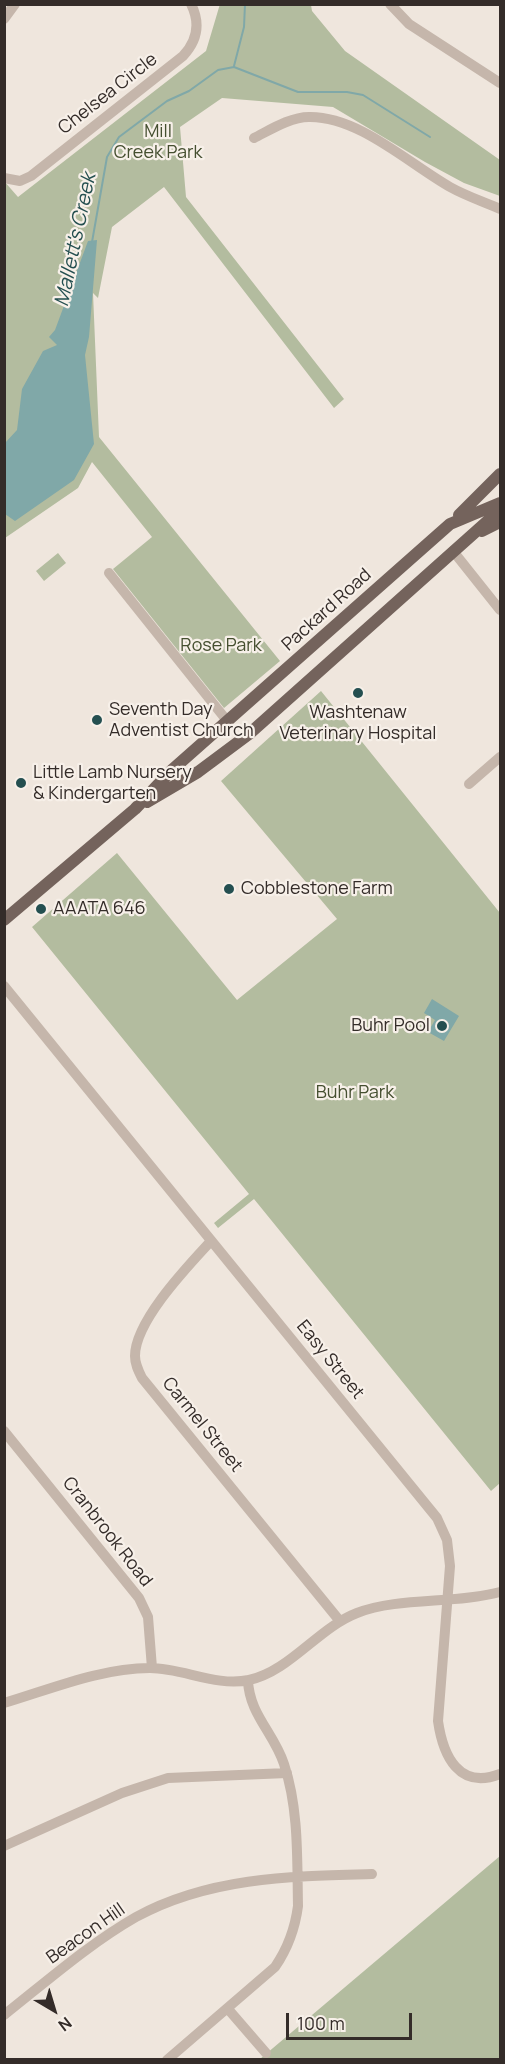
<!DOCTYPE html>
<html>
<head>
<meta charset="utf-8">
<style>
  body { margin:0 }
  #map { position:relative; width:505px; height:2064px; overflow:hidden; background:#efe6dd; font-family:Manrope,sans-serif }
  canvas { display:block }
  .frame { position:absolute; inset:0; border:6px solid #342c29; pointer-events:none }
  .north { position:absolute; left:24px; top:1980px; width:60px; height:60px; -webkit-text-stroke:4px #f7f0e9; paint-order:stroke; rotate:142deg; font-size:16px; font-weight:700; line-height:24px; text-align:center; color:#342c29 }
  .north::after { content:''; display:block; margin:auto; width:21px; height:27px; background:#342c29; clip-path:polygon(50% 0,100% 100%,50% 72%,0 100%) }
  .scale { position:absolute; left:286px; top:2013px; width:126px; height:27px; box-sizing:border-box; border:3px solid #342c29; border-top:0; padding-left:8px; font-size:18px; line-height:21px; white-space:nowrap; color:#342c29; -webkit-text-stroke:4px #f7f0e9; paint-order:stroke }
</style>
</head>
<body>
<div id="map">
<canvas width="505" height="2064"></canvas>
<div class="frame"></div>
<div class="north">N</div>
<div class="scale">100 m</div>
</div>
<script>
const ctx = document.querySelector('canvas').getContext('2d');
ctx.lineJoin = 'round';
function paint(path, color) { ctx.fillStyle = color; ctx.fill(path, 'evenodd'); }
function strokePath(path, color, width, dash) { ctx.strokeStyle = color; ctx.lineWidth = width; ctx.lineCap = dash ? 'butt' : 'round'; ctx.setLineDash(dash || []); ctx.stroke(path); }
function write(font, color, halo, rows, align = 'center') {
  ctx.font = font + ' Manrope,sans-serif'; ctx.lineWidth = 4.5; ctx.setLineDash([]); ctx.textBaseline = 'middle'; ctx.strokeStyle = halo; ctx.fillStyle = color; for (const [text, x, y, turn = 0] of rows) {
    ctx.save(); ctx.translate(x, y); ctx.rotate((+turn || 0) * Math.PI / 180); ctx.textAlign = isNaN(turn) ? turn : align; if (halo) ctx.strokeText(text, 0, 0); ctx.fillText(text, 0, 0); ctx.restore();
  }
}
const green = new Path2D(`
  M220,4L311,5L312,11L345,51L500,160V196L464,183L425,162L333,107L222,98L180,127L186,197L344,399L334,408L164,187L112,227L98,298L93,293L99,437L280,661L224,708L113,569L152,537L92,462L78,488L5,538L4,181L18,197L206,51Z
  M58,553L66,563L44,581L36,571Z
  M321,691L500,913V1483L491,1491L254,1199L218,1228L214,1223L249,1194L32,927L117,853L237,1000L337,919L221,781Z
  M500,1856V2059H260Z`);
const water = new Path2D(`
  M97,240L89,337L85,355L94,444L74,480L15,521L5,514V443L17,430L22,389L43,351L57,345L49,337L55,330L88,241Z
  M432,999L459,1016L444,1041L428,1032L435,1020L424,1013Z`);
const stream = new Path2D(`
  M234,66L244,27L245,4
  M92,242L107,157L119,137L167,101L189,91L218,70L234,67L298,92H347L363,95L430,137`);
const minor = new Path2D(`
  M390,4L409,24L500,83
  M4,19L15,4
  M254,138C270,130 290,117 309,117C358,116 408,163 450,187C466,196 484,202 500,209
  M4,178L20,181L31,176L183,56C197,41 201,24 191,4
  M453,551L500,610
  M109,573L228,722
  M469,784L500,757
  M4,986L437,1518L447,1540L450,1566L438,1721C443,1756 459,1790 500,1774
  M211,1241C188,1266 135,1321 135,1356C135,1364 138,1370 142,1378L339,1620
  M4,1431L139,1598L148,1617L152,1668
  M4,1703C51,1689 101,1668 150,1668C183,1668 216,1687 249,1680C290,1671 318,1628 357,1613C398,1597 455,1604 500,1592
  M4,1846L122,1793L168,1778L287,1773
  M228,2009L266,2053
  M4,2015C47,1981 89,1944 136,1917C209,1877 292,1876 372,1874
  M167,2060L275,1967C288,1948 295,1929 298,1906C297,1859 299,1809 284,1764C274,1733 249,1714 248,1680`);
const major = new Path2D(`
  M459,515L500,474
  M482,531L500,522
  M147,802L198,772L249,734L500,510
  M4,920L135,809L173,769L450,524L500,503`);
const markers = [
  [358,693,6,"#244f50"],
  [97,720,6,"#244f50"],
  [21,783,6,"#244f50"],
  [229,889,6,"#244f50"],
  [41,909,6,"#244f50"],
  [442,1026,6,"#244f50"]
];
const streetNames = [
  ["Chelsea Circle",108,94,-38],
  ["Packard Road",327,610,-42],
  ["Easy Street",330,1360,51],
  ["Carmel Street",202,1425,51],
  ["Cranbrook Road",107,1532,52],
  ["Beacon Hill",86,1934,-35]
];
const parkNames = [
  ["Mill",158,132],
  ["Creek Park",158,153],
  ["Rose Park",221,646],
  ["Buhr Park",355,1093]
];
const poiNames = [
  ["Seventh Day",109,710],
  ["Adventist Church",109,731],
  ["Washtenaw",358,713,"center"],
  ["Veterinary Hospital",358,734,"center"],
  ["Little Lamb Nursery",33,773],
  ["& Kindergarten",33,794],
  ["Cobblestone Farm",241,889],
  ["AAATA 646",53,909],
  ["Buhr Pool",430,1026,"right"]
];
const waterNames = [
  ["Mallett's Creek",76,240,-78]
];
paint(green, '#b3bc9f');
paint(water, '#80a8a8');
strokePath(stream, '#80a8a8', 2);
strokePath(minor, '#c5b6ab', 10);
strokePath(major, '#74635c', 12);
for (const [x, y, r, color] of markers) { const dot = new Path2D(); dot.arc(x, y, r, 0, 2 * Math.PI); ctx.fillStyle = color; ctx.fill(dot); strokePath(dot, '#f7f0e9', 2); }
write('18px', '#342c29', '#f7f0e9', streetNames);
write('18px', '#454f30', '#f7f0e9', parkNames);
write('18px', '#342c29', '#f7f0e9', poiNames, 'left');
write('italic 20px', '#244f50', '#f7f0e9', waterNames);
</script>
</body>
</html>
